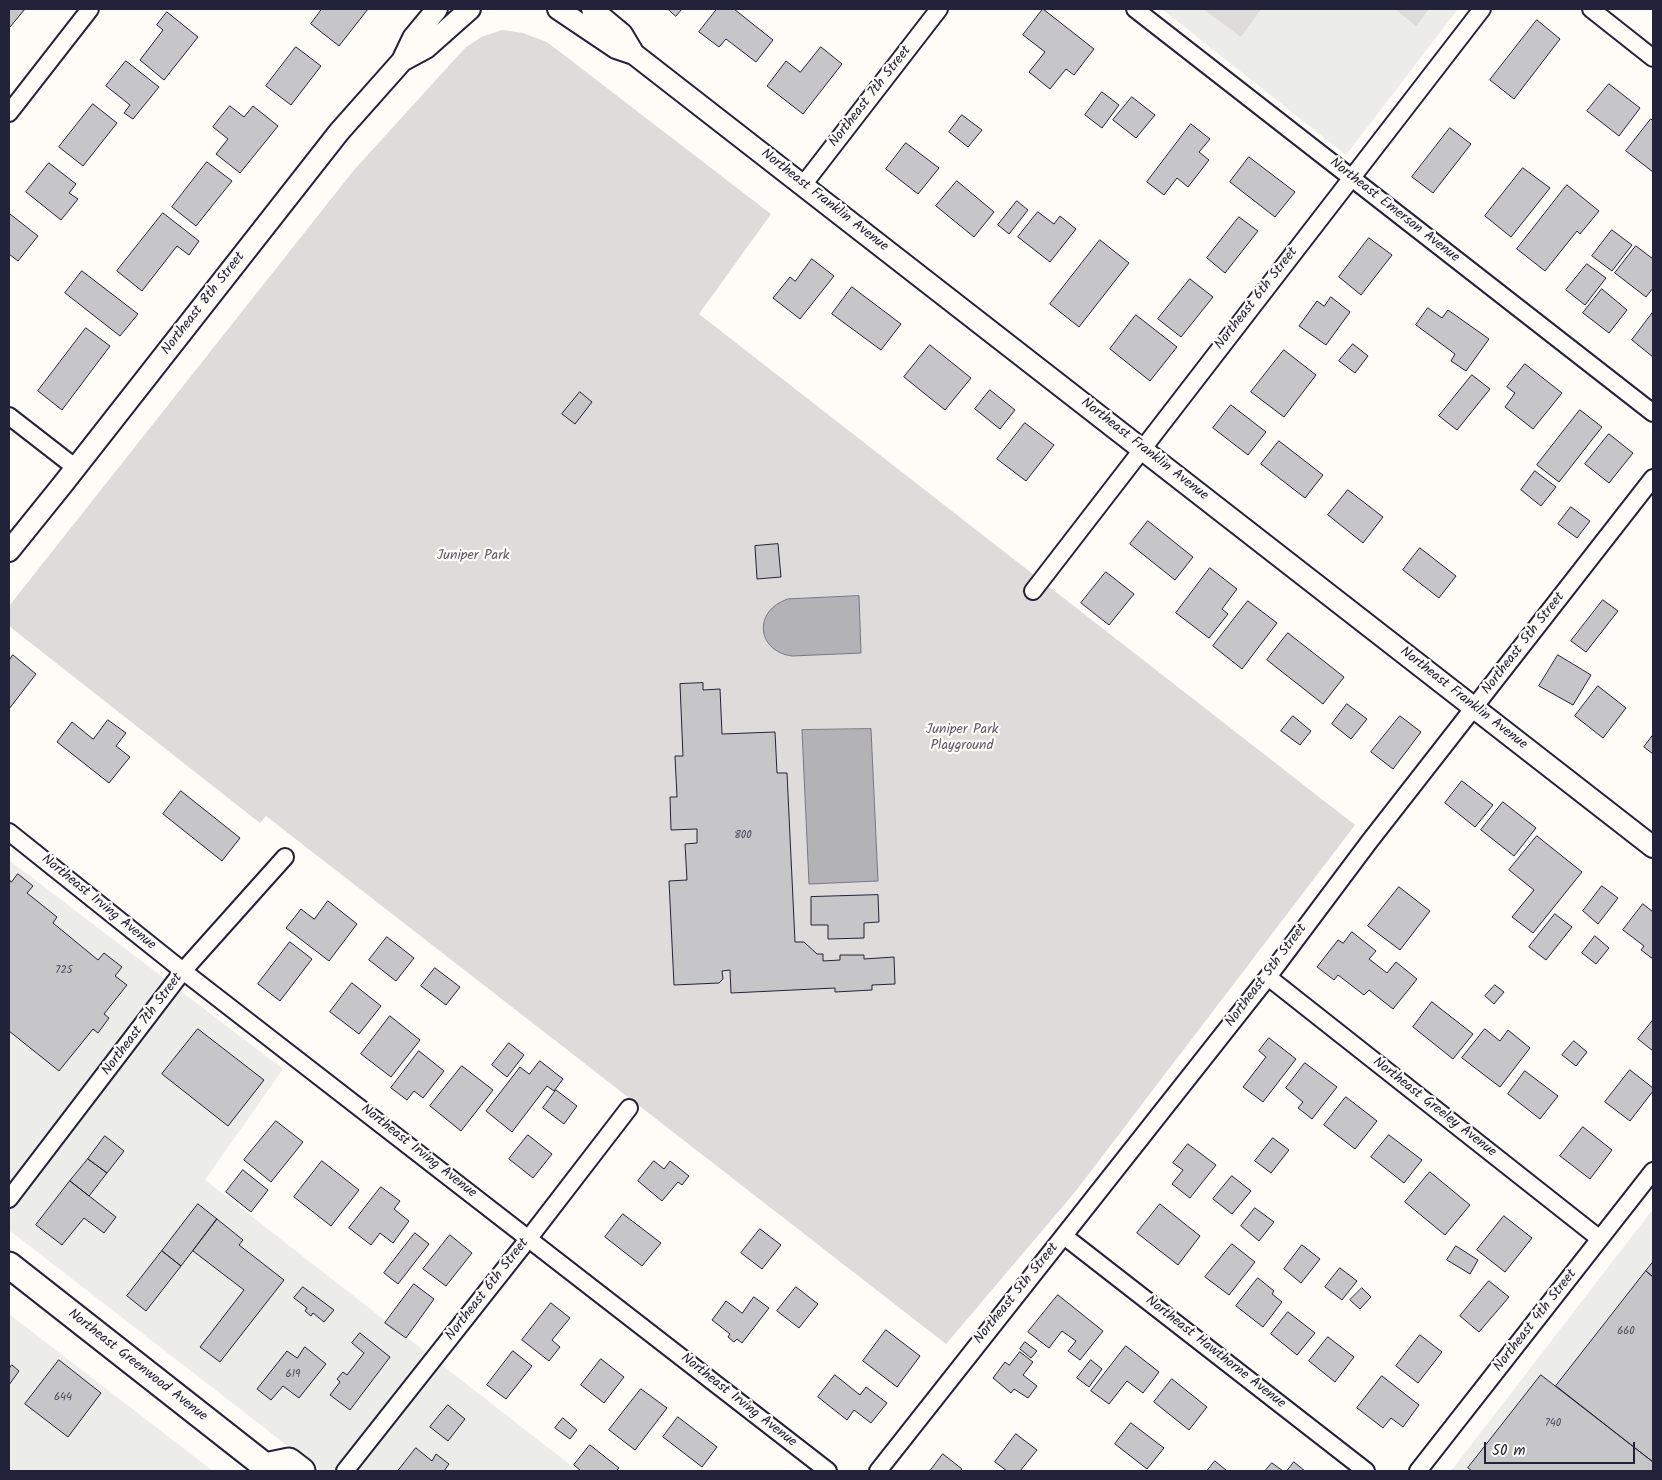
<!DOCTYPE html>
<html>
<head>
<meta charset="utf-8">
<style>
  body { margin:0 }
  #map { position:relative; width:1662px; height:1480px; overflow:hidden; background:#fdfcf7; font-family:Kalam,sans-serif }
  canvas { display:block }
  .frame { position:absolute; inset:0; border:10px solid #22223b; pointer-events:none }
  .scale { position:absolute; left:1484px; top:1442px; width:151px; height:22px; box-sizing:border-box; border:2px solid #22223b; border-top:0; padding-left:6px; font-size:15px; line-height:18px; white-space:nowrap; color:#22223b; -webkit-text-stroke:4px #fdfcf7; paint-order:stroke }
</style>
</head>
<body>
<div id="map">
<canvas width="1662" height="1480"></canvas>
<div class="frame"></div>
<div class="scale">50 m</div>
</div>
<script>
const ctx = document.querySelector('canvas').getContext('2d');
ctx.lineJoin = 'round';
function paint(path, color) { ctx.fillStyle = color; ctx.fill(path, 'evenodd'); }
function strokePath(path, color, width, dash) { ctx.strokeStyle = color; ctx.lineWidth = width; ctx.lineCap = dash ? 'butt' : 'round'; ctx.setLineDash(dash || []); ctx.stroke(path); }
function write(font, color, halo, rows, align = 'center') {
  ctx.font = font + ' Kalam,sans-serif'; ctx.lineWidth = 4.5; ctx.setLineDash([]); ctx.textBaseline = 'middle'; ctx.strokeStyle = halo; ctx.fillStyle = color; for (const [text, x, y, turn = 0] of rows) {
    ctx.save(); ctx.translate(x, y); ctx.rotate((+turn || 0) * Math.PI / 180); ctx.textAlign = isNaN(turn) ? turn : align; if (halo) ctx.strokeText(text, 0, 0); ctx.fillText(text, 0, 0); ctx.restore();
  }
}
const built = new Path2D(`
  M1162,9H1458L1346,155Z
  M9,860L283,1069L205,1180L578,1471H320L9,1230Z
  M1653,1209V1471H1451Z
  M9,1314L213,1471H9Z`);
const green = new Path2D(`
  M1203,9H1261L1241,37Z
  M1395,9H1429L1416,26Z
  M502,30L523,33L547,42L771,214L699,314L1355,825L1075,1192L946,1344L266,816L260,823L9,626V606L354,170L465,48L481,37Z`);
const water = new Path2D(`
  M859,596L861,653L792,656C756,651 753,610 788,599Z
  M871,729L878,881L809,884L802,730Z`);
const building = new Path2D(`
  M9,9H25L10,27L9,26Z
  M322,9H368L339,46L311,24Z
  M668,9H682L676,16Z
  M717,9H734L773,40L756,62L726,39L719,47L699,32Z
  M1043,9L1094,49L1074,75L1066,69L1050,89L1029,72L1045,52L1023,35Z
  M167,12L198,37L164,80L140,60L163,30L157,25Z
  M1537,20L1560,39L1514,99L1490,80Z
  M296,47L321,66L291,105L266,86Z
  M821,47L842,64L803,114L767,86L786,61L800,72Z
  M126,61L159,87L133,119L124,113L130,105L106,86Z
  M1609,84L1640,108L1619,136L1587,111Z
  M1102,92L1119,105L1102,128L1085,115Z
  M1132,97L1155,115L1136,138L1113,120Z
  M93,104L117,123L83,166L59,147Z
  M230,106L244,117L253,106L278,126L240,173L216,154L228,139L213,127Z
  M962,115L982,130L968,147L949,132Z
  M1651,119L1653,121V172L1626,151Z
  M1191,124L1210,139L1199,152L1209,160L1188,187L1177,178L1164,195L1147,182Z
  M1450,128L1471,144L1433,193L1412,177Z
  M906,143L939,168L918,194L886,169Z
  M1249,157L1295,192L1275,217L1230,182Z
  M207,162L232,181L196,226L172,207Z
  M49,163L76,184L69,193L78,199L61,220L26,192Z
  M1523,168L1550,188L1511,237L1485,216Z
  M957,181L994,212L974,237L936,206Z
  M1567,185L1599,211L1580,234L1577,231L1545,271L1517,249Z
  M1017,201L1028,210L1009,234L998,225Z
  M1038,212L1054,224L1060,216L1076,229L1050,262L1018,237Z
  M163,213L199,241L189,255L177,246L142,291L117,271Z
  M10,214L38,236L18,261L9,254V216Z
  M1239,217L1258,231L1225,273L1207,258Z
  M1612,230L1632,245L1612,271L1592,256Z
  M1369,238L1392,255L1361,295L1339,277Z
  M1100,240L1129,263L1079,327L1050,304Z
  M1636,246L1653,259V288L1646,297L1615,273Z
  M812,259L834,276L800,319L773,298L790,277L795,281Z
  M1587,264L1606,278L1585,305L1566,290Z
  M82,271L138,314L120,336L65,293Z
  M1190,279L1213,297L1181,337L1158,319Z
  M852,287L901,324L881,350L832,314Z
  M1602,289L1627,310L1609,333L1583,313Z
  M1331,297L1350,312L1326,345L1299,326L1317,301L1324,306Z
  M1428,308L1442,318L1448,310L1489,339L1466,371L1451,361L1455,354L1416,325Z
  M1653,312V357L1632,340Z
  M1136,315L1177,347L1150,381L1110,349Z
  M86,328L110,346L62,410L38,391Z
  M1353,344L1368,356L1355,373L1339,361Z
  M930,345L971,378L945,410L904,377Z
  M1284,350L1316,375L1284,417L1251,392Z
  M1525,364L1562,393L1533,429L1505,407L1515,393L1507,387Z
  M1472,375L1490,389L1457,430L1439,416Z
  M990,390L1015,410L1000,429L975,409Z
  M580,392L592,402L575,424L562,414Z
  M1231,405L1266,432L1248,455L1213,428Z
  M1580,410L1602,427L1559,482L1537,465Z
  M1025,423L1054,445L1026,481L997,459Z
  M1609,434L1633,453L1609,483L1585,464Z
  M1279,441L1323,475L1305,498L1261,464Z
  M1535,471L1556,487L1541,506L1521,490Z
  M1348,490L1383,517L1363,543L1328,515Z
  M1571,507L1590,521L1577,538L1558,524Z
  M1148,521L1193,557L1175,580L1130,544Z
  M778,544L781,577L757,579L755,546Z
  M1420,548L1456,576L1439,598L1403,570Z
  M1210,568L1237,589L1222,609L1228,614L1209,638L1176,613Z
  M1106,572L1134,594L1109,625L1081,603Z
  M1603,600L1618,611L1586,652L1571,641Z
  M1248,601L1277,623L1242,669L1213,646Z
  M1288,633L1344,677L1323,704L1267,660Z
  M13,655L36,674L9,709V661Z
  M1558,655L1591,675L1573,705L1539,686Z
  M703,683V690L720,689L722,734L775,732L777,773H787L795,942H804L817,954H823V961L840,960V955H864V959L894,957L895,984L872,985V990L835,992V988L731,993L730,970L722,971L723,979L719,983L674,985L669,881L687,880L685,844L697,843V829L671,830L670,797H677L675,756H683L680,684Z
  M1598,686L1626,708L1603,738L1575,716Z
  M1347,704L1367,719L1351,739L1332,724Z
  M1293,716L1311,731L1300,745L1281,731Z
  M1400,716L1421,732L1393,769L1371,752Z
  M108,720L126,733L116,746L130,757L109,783L57,742L72,722L93,739Z
  M1653,735V754L1644,747Z
  M1462,781L1493,805L1475,827L1445,803Z
  M181,791L240,838L222,861L163,814Z
  M1503,802L1536,828L1514,856L1481,830Z
  M1537,836L1582,872L1533,933L1512,917L1534,890L1509,870Z
  M18,874L33,886L27,893L57,917L53,923L98,960L104,953L122,967L115,976L127,985L104,1014L109,1018L98,1033L93,1029L59,1071L9,1031V879L11,882Z
  M1602,886L1618,898L1598,924L1583,911Z
  M1399,887L1430,911L1400,950L1368,926Z
  M878,895L879,922L864,923V938L828,939V925H811V897Z
  M328,901L357,924L329,961L286,928L301,909L314,919Z
  M1643,904L1653,912V959L1641,950L1644,946L1623,930Z
  M1555,914L1572,927L1546,960L1529,947Z
  M1352,932L1376,951L1369,959L1387,973L1396,962L1417,979L1393,1009L1369,990L1364,995L1338,975L1334,980L1317,967L1338,940L1343,943Z
  M1595,936L1609,948L1596,964L1582,953Z
  M387,937L414,958L396,981L369,960Z
  M290,942L312,959L280,1001L258,984Z
  M435,968L460,987L446,1005L421,986Z
  M352,983L381,1006L359,1034L330,1012Z
  M1495,985L1504,992L1494,1004L1485,996Z
  M1432,1002L1473,1034L1453,1059L1413,1027Z
  M390,1016L420,1040L391,1077L361,1054Z
  M1653,1020V1051L1638,1039Z
  M198,1029L264,1080L228,1126L162,1074Z
  M1485,1029L1500,1041L1508,1030L1530,1048L1500,1087L1462,1058Z
  M1269,1038L1296,1059L1263,1102L1243,1087L1266,1057L1259,1051Z
  M1574,1041L1587,1052L1576,1066L1562,1055Z
  M509,1043L524,1055L507,1077L492,1065Z
  M419,1051L444,1071L423,1098L414,1091L407,1100L391,1088Z
  M540,1061L563,1079L554,1091L547,1086L512,1132L486,1111L520,1067L529,1074Z
  M1305,1063L1337,1087L1312,1119L1298,1108L1303,1102L1286,1088Z
  M462,1066L493,1090L461,1131L430,1106Z
  M1630,1070L1653,1088V1091L1630,1121L1605,1102Z
  M1525,1071L1558,1096L1540,1119L1508,1094Z
  M556,1090L577,1106L564,1124L543,1108Z
  M1346,1097L1377,1121L1355,1149L1324,1125Z
  M276,1121L303,1142L271,1182L244,1160Z
  M1583,1127L1612,1150L1590,1179L1560,1156Z
  M528,1135L552,1154L533,1178L509,1159Z
  M1389,1135L1422,1160L1404,1183L1371,1157Z
  M105,1136L124,1151L107,1173L88,1159Z
  M1273,1138L1289,1150L1271,1173L1255,1161Z
  M1188,1144L1216,1165L1190,1198L1172,1184L1183,1170L1173,1163Z
  M88,1159L107,1173L89,1196L70,1181Z
  M322,1161L359,1190L331,1226L294,1197Z
  M654,1161L664,1169L670,1161L689,1176L682,1185L678,1182L662,1201L638,1181Z
  M243,1170L268,1190L251,1212L226,1192Z
  M1430,1172L1470,1205L1445,1235L1405,1202Z
  M1232,1176L1251,1191L1232,1214L1213,1199Z
  M70,1181L116,1217L104,1233L84,1218L62,1245L36,1225Z
  M381,1187L400,1201L394,1209L409,1221L393,1243L380,1233L371,1245L349,1228Z
  M198,1204L217,1219L181,1266L162,1251Z
  M1160,1204L1200,1236L1178,1265L1137,1233Z
  M1255,1208L1274,1222L1259,1241L1241,1226Z
  M623,1214L661,1243L642,1266L605,1237Z
  M1504,1216L1532,1238L1505,1272L1477,1250Z
  M217,1219L243,1240L239,1245L284,1280L220,1362L200,1347L244,1290L193,1251Z
  M760,1229L781,1245L762,1269L741,1253Z
  M415,1233L429,1244L398,1284L384,1273Z
  M450,1235L472,1253L446,1286L423,1269Z
  M1232,1244L1255,1262L1229,1295L1205,1277Z
  M1302,1245L1320,1259L1301,1283L1284,1269Z
  M1456,1246L1478,1260L1470,1274L1447,1260Z
  M162,1251L181,1266L146,1311L127,1296Z
  M1653,1262V1277L1646,1271Z
  M1340,1268L1357,1281L1342,1300L1325,1287Z
  M1646,1271L1653,1277V1462L1556,1386Z
  M1258,1278L1274,1291L1272,1294L1282,1302L1263,1327L1236,1306Z
  M1489,1281L1509,1297L1479,1332L1460,1316Z
  M414,1284L434,1299L406,1338L385,1323Z
  M303,1287L334,1310L324,1322L313,1313L311,1316L305,1311L307,1308L294,1298Z
  M796,1287L818,1304L799,1328L777,1311Z
  M1362,1288L1371,1297L1360,1309L1350,1300Z
  M1058,1295L1103,1331L1080,1360L1068,1351L1076,1341L1062,1331L1049,1348L1028,1332Z
  M754,1297L769,1308L742,1343L737,1339L734,1342L728,1337L730,1334L712,1320L726,1301L742,1313Z
  M551,1303L570,1318L552,1340L560,1347L549,1361L522,1340Z
  M1288,1312L1315,1333L1297,1355L1271,1334Z
  M886,1330L920,1356L897,1387L863,1361Z
  M360,1333L390,1357L350,1410L330,1395L340,1382L337,1379L343,1372L347,1375L364,1353L352,1343Z
  M1420,1335L1442,1352L1418,1383L1396,1366Z
  M1328,1337L1354,1357L1335,1382L1309,1361Z
  M1025,1342L1037,1351L1031,1358L1020,1349Z
  M1126,1346L1159,1372L1143,1393L1127,1381L1109,1404L1091,1391Z
  M305,1347L326,1364L299,1398L283,1386L271,1400L257,1389L287,1351L297,1358Z
  M513,1351L532,1366L506,1399L487,1385Z
  M1020,1352L1033,1362L1023,1375L1037,1386L1028,1398L1014,1389L1011,1393L993,1378L1005,1362L1009,1365Z
  M601,1359L624,1377L604,1403L581,1385Z
  M59,1360L101,1393L68,1437L25,1404Z
  M1091,1360L1102,1369L1089,1387L1077,1378Z
  M12,1365L19,1371L9,1385V1369Z
  M835,1375L860,1395L866,1387L887,1403L871,1423L854,1410L847,1420L818,1397Z
  M1541,1375L1653,1462V1471H1472L1468,1468Z
  M1382,1376L1419,1405L1403,1427L1391,1418L1383,1428L1357,1408Z
  M1172,1379L1207,1407L1189,1430L1154,1402Z
  M641,1389L667,1408L635,1450L609,1430Z
  M448,1405L465,1419L448,1441L430,1427Z
  M678,1417L717,1447L702,1467L663,1437Z
  M563,1418L577,1430L570,1439L555,1428Z
  M1131,1423L1164,1448L1147,1469L1115,1444Z
  M1016,1434L1037,1450L1020,1471H1007L995,1462Z
  M590,1445L619,1468L616,1471H581L574,1465Z
  M416,1448L432,1461L436,1454L449,1464L444,1471H398Z
  M943,1454L962,1469L960,1471H930Z
  M1215,1461L1227,1471H1207Z
  M1294,1462L1305,1471H1287Z
  M1272,1463L1283,1471H1265Z`);
const minor = new Path2D(`
  M1135,9L1653,413
  M1591,9L1653,58
  M9,113L90,9
  M803,185L939,9
  M9,416L76,468
  M1033,591L1482,9
  M9,832L183,971L828,1471
  M1268,977L1600,1239
  M9,1199L183,971L285,857
  M1064,1236L1366,1471
  M345,1471L529,1238L629,1108
  M878,1471L1268,977L1369,842L1653,478
  M1418,1471L1653,1171`);
const tertiary = new Path2D(`
  M558,9L616,48L634,54
  M592,9L622,34L634,54L1653,847
  M402,61L426,48L470,9
  M9,551L63,484L339,132L402,61L413,38L437,9`);
const primary = new Path2D(`
  M9,1265L265,1466L266,1471
  M265,1466L289,1461L302,1471`);
const numberNames = [
  ["800",743,836],
  ["725",64,971],
  ["660",1626,1332],
  ["619",293,1375],
  ["644",63,1398],
  ["740",1553,1424]
];
const streetNames = [
  ["Northeast 7th Street",871,97,-52],
  ["Northeast Franklin Avenue",824,201,38],
  ["Northeast Emerson Avenue",1394,211,38],
  ["Northeast 6th Street",1257,299,-52],
  ["Northeast 8th Street",204,304,-52],
  ["Northeast Franklin Avenue",1144,450,38],
  ["Northeast 5th Street",1524,644,-52],
  ["Northeast Franklin Avenue",1463,699,38],
  ["Northeast Irving Avenue",98,903,39],
  ["Northeast 5th Street",1267,976,-53],
  ["Northeast 7th Street",143,1025,-53],
  ["Northeast Greeley Avenue",1434,1108,38],
  ["Northeast Irving Avenue",418,1152,38],
  ["Northeast 6th Street",488,1290,-52],
  ["Northeast 5th Street",1017,1294,-51],
  ["Northeast 4th Street",1536,1321,-52],
  ["Northeast Hawthorne Avenue",1215,1353,38],
  ["Northeast Greenwood Avenue",137,1366,38],
  ["Northeast Irving Avenue",738,1401,38]
];
const parkNames = [
  ["Juniper Park",473,557],
  ["Juniper Park",962,731],
  ["Playground",962,747]
];
paint(built, '#ecece9');
paint(green, '#dddcdb');
paint(water, '#b2b2b7');
strokePath(water, '#787885', 1);
paint(building, '#c6c6c8');
strokePath(building, '#22223b', 1);
strokePath(minor, '#22223b', 20);
strokePath(tertiary, '#22223b', 24);
strokePath(primary, '#22223b', 29);
strokePath(minor, '#fdfcf7', 16);
strokePath(tertiary, '#fdfcf7', 20);
strokePath(primary, '#fdfcf7', 25);
write('11px', '#4b4b5e', null, numberNames);
write('14px', '#22223b', '#fdfcf7', streetNames);
write('14px', '#5a5a6b', '#fdfcf7', parkNames);
</script>
</body>
</html>
